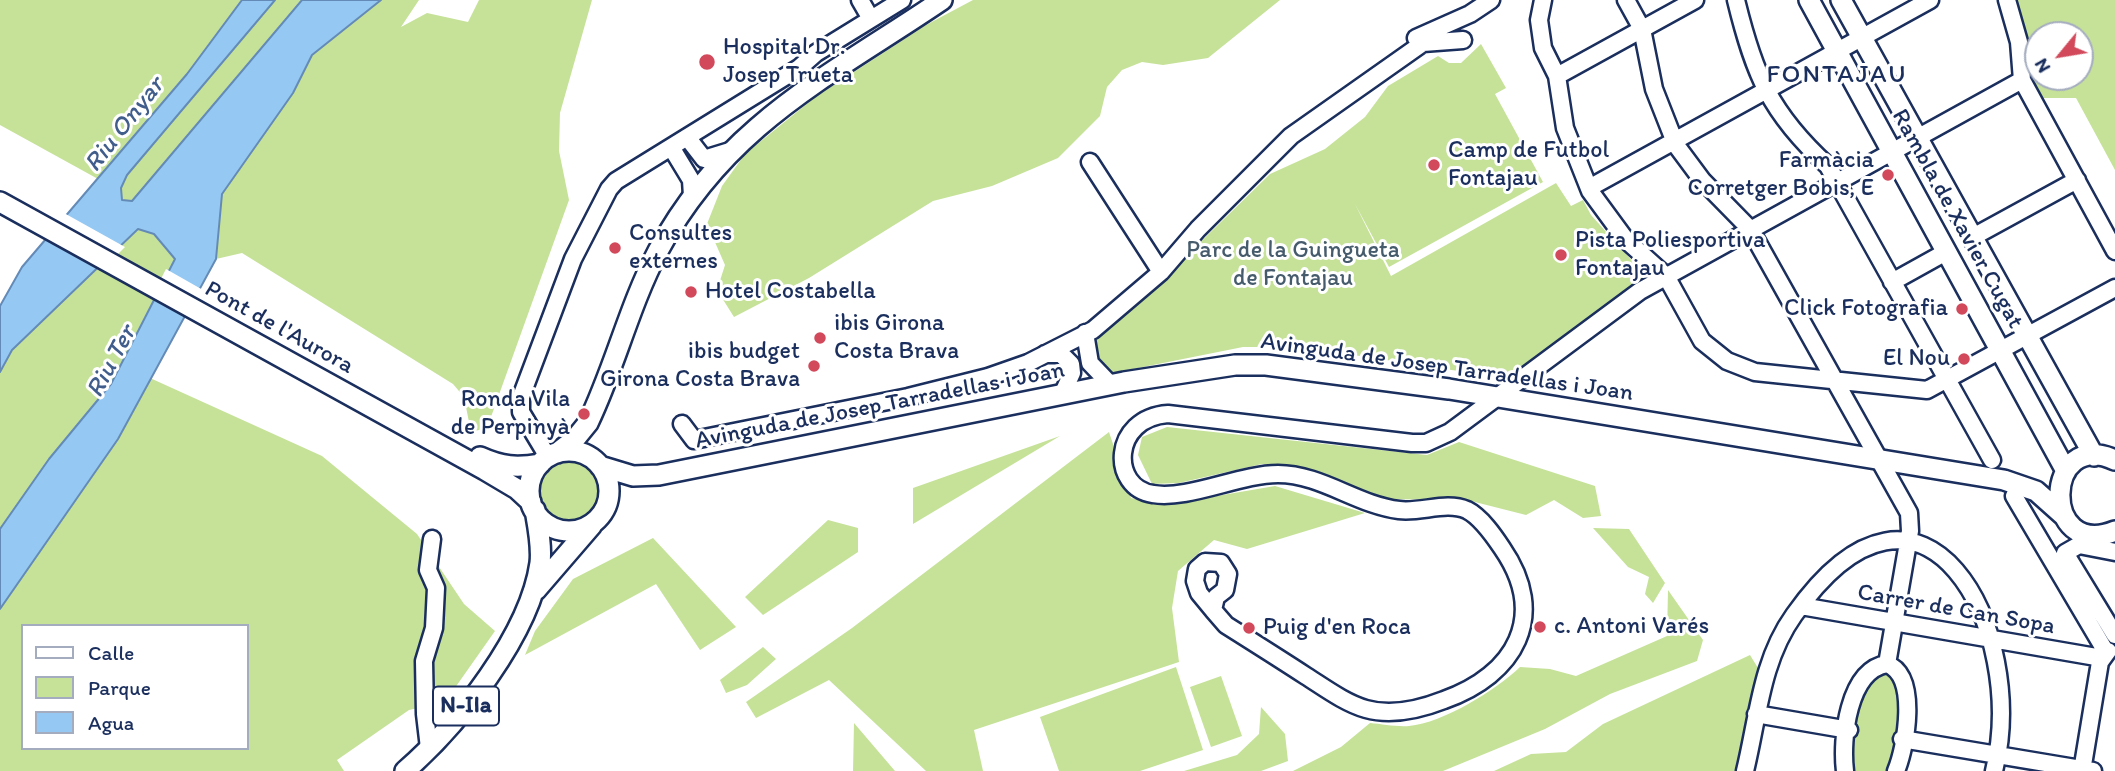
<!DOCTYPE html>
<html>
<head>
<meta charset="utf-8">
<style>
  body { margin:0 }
  #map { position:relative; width:2115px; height:771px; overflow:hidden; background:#fff; font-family:Itim,sans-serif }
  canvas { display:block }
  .legend { position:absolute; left:21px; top:624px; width:228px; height:126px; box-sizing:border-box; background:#fff; border:2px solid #a4acbf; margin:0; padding:9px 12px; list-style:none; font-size:21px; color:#1b2f5e }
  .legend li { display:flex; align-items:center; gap:14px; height:35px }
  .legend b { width:35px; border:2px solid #a4acbf }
  .north { position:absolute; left:2024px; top:21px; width:70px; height:70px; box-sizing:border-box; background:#fff; border:2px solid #a4acbf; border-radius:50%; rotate:240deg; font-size:19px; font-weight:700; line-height:28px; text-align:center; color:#1b2f5e }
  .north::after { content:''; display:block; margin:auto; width:24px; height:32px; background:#d1495b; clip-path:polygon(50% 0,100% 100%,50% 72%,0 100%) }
</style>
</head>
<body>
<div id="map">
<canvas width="2115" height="771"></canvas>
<ul class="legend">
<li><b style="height:9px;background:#fff"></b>Calle</li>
<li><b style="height:19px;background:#c6e299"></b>Parque</li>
<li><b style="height:19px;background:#95c9f3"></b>Agua</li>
</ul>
<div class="north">N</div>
</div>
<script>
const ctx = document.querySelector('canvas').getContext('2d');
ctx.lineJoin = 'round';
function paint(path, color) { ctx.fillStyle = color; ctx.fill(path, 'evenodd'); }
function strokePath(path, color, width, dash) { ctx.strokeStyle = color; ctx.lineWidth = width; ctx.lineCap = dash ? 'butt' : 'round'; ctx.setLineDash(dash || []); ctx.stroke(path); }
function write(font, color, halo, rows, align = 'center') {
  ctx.font = font + ' Itim,sans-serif'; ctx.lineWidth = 6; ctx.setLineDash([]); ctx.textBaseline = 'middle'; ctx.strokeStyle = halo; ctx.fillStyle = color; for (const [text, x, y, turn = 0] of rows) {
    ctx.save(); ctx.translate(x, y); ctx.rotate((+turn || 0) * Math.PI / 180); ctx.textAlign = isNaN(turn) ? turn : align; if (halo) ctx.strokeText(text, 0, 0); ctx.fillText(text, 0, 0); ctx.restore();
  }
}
const green = new Path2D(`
  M0,0H242L187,74L98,179L0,125Z
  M275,0H302L131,202L122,200L121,188L127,175Z
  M381,0H419L401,27L427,13L468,22L479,0H592L560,113L559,151L569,200L487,428L471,432L464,397L453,384L242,253L216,259L222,194L293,93L312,55Z
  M973,0H1280L1208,58L1163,65L1142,62L1122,70L1107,87L1100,116L1058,158L992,186L933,201L809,278L734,317L717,290L725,265L707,224L722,186L745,154L814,98L926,25Z
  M2013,0H2115V170L2076,98H2039L2028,78L2025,45ZM2038,35H2080V77H2038Z
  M1481,44L1506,88L1495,94L1543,182L1389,267L1355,204L1391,276L1556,183L1571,206L1583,200L1591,215L1652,283L1504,378L1301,347H1243L1113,373L1095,362L1093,340L1098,335L1140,301L1270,174L1325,149L1365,117L1388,86L1438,56L1449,63H1461Z
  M139,229L154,234L175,259L111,384L0,529V372L12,350Z
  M150,378L322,456L417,534L464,604L495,631L445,702L409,710L337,760L344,771H0V609L118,439ZM23,626H247V748H23Z
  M1167,427L1427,455L1459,442L1595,486L1601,516L1583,518L1554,500L1526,515L1467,500L1379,499L1301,467L1262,464L1179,483L1152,484L1138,455L1142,437Z
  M1109,432L1131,498L1164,505L1275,486L1365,513L1247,549L1214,540L1178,571L1172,608L1179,662L974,730L983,771H926L829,680L756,718L746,702L852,628Z
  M1060,436L913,524V488Z
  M538 491a31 31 0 1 1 62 0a31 31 0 1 1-62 0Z
  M828,520L858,528V552L763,615L745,597Z
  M1593,528L1629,529L1665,583L1653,603L1645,594L1649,577L1628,567Z
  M653,538L736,627L700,650L656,584L525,655L535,631L573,579Z
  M1668,590L1703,640L1697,661L1610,694L1545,729L1443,771H1293L1341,747L1370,723C1382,724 1397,727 1409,726C1443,723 1496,690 1520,667L1550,669L1576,676L1667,636Z
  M763,647L776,659L747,685L726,693L720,680Z
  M1750,655L1758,668L1735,771H1494L1531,754L1566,752L1603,724Z
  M1176,667L1203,750L1140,771H1059L1040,717Z
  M1883,670L1893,675L1904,717L1892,771H1848C1849,735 1851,693 1883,670Z
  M1221,676L1242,736L1211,747L1190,687Z
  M1261,707L1285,734L1288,761L1261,771H1184L1237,755L1259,734Z
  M854,723L895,771H853Z`);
const water = new Path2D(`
  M242,0H275L127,175L121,188L122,200L132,201L302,0H381L312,55L293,93L222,194L216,259L118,439L0,609V529L49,459L111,384L175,259L154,234L138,229L12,350L0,372V306L22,267L187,74Z`);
const pier = new Path2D(`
  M64,213L125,247L102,270L43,238Z
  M166,269L203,290L187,318L151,298Z`);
const minor = new Path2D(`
  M860,0L871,19
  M1543,0L1539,20L1543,48L1557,76L1565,128L1590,191L1626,240L1666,276L1702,341L1727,361L1755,372L1927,390L2115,288
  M1626,0L1642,29L1654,89L1676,145L1702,180L1750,229L1909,513L1910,531L1887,664
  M1736,0C1754,74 1770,113 1828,166L1992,460
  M2007,0L2019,42L2022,80L2115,251
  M1416,38L1470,14L1491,0
  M1557,76L1695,0
  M687,137L704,159L730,151
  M671,147L691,180L692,196
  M1090,162L1161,272
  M1589,188L1930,0
  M1971,238L2077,180
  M1892,282L1946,252
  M1085,333L1090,363L1110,384
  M1045,354H1061L1071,364L1072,373L1062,395
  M682,424L694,440L908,397L988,377L1028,363L1093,330L1161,272L1198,229L1291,136L1423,43L1463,40
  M548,457L521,412V397L573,259L609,189L616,181L799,68L816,53L902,0
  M2014,496L2106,652
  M2115,552L2079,545L2065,553L2115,635
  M1205,562L1221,563L1228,574L1225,590L1216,597L1213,610L1199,593L1195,581L1197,569Z
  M1801,606L2102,658
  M1213,610L1226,625C1253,642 1280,659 1306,676C1325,688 1345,703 1366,709C1391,716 1421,709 1444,700C1515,675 1549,616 1502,548C1494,536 1481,517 1467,510C1446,501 1421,513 1399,510C1357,505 1321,474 1278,474C1240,474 1188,500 1153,494C1110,488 1111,418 1168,414L1412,443H1426L1450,432L1640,291L2022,80
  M1756,714L1849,730
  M1902,739L2093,771
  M429,748L425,714L424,661L434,628L436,588L428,570L432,539
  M1745,771C1758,718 1761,661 1794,615C1924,430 2029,630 1994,771
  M1845,771C1841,739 1848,670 1887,664C1919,676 1906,747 1896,771
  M2082,771L2100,662L2108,651`);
const major = new Path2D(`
  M1809,0L2066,471
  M1841,0L2094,456
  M0,202L485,470L517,489L531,502
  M529 491a40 40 0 1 1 80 0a40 40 0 1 1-80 0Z
  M557,453L575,439L588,423C615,367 629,306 658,251C726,124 830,76 942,0
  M480,457C502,467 517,468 540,464
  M2115,460C2043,427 2040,561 2115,531
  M600,466L633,476L659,475L1124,382L1235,365H1266L1449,389L2004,480L2036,491L2064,516
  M536,590L592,525
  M405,771C458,725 530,634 540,563C542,546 538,527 535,510`);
const markers = [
  [707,62,9,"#d1495b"],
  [1434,165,7,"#d1495b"],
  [1888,175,7,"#d1495b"],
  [615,248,7,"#d1495b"],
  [1561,255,7,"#d1495b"],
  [691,292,7,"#d1495b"],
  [1962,309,7,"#d1495b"],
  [820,338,7,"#d1495b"],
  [1964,359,7,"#d1495b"],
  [814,366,7,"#d1495b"],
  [584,414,7,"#d1495b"],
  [1540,627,7,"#d1495b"],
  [1249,628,7,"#d1495b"]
];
const shields = [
  [466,706,66]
];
const shieldNames = [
  ["N-IIa",466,706]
];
const poiNames = [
  ["Hospital Dr.",723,48],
  ["Josep Trueta",723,76],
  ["Camp de Futbol",1448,151],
  ["Fontajau",1448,179],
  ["Farmàcia",1874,161,"right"],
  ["Corretger Bobis, E",1874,189,"right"],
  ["Consultes",629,234],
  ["externes",629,262],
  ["Pista Poliesportiva",1575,241],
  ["Fontajau",1575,269],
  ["Hotel Costabella",705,292],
  ["Click Fotografia",1948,309,"right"],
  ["ibis Girona",834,324],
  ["Costa Brava",834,352],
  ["ibis budget",800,352,"right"],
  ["Girona Costa Brava",800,380,"right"],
  ["El Nou",1950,359,"right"],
  ["Ronda Vila",570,400,"right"],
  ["de Perpinyà",570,428,"right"],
  ["c. Antoni Varés",1554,627],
  ["Puig d'en Roca",1263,628]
];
const streetNames = [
  ["Rambla de Xavier Cugat",1957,219,61],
  ["Pont de l'Aurora",279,328,29],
  ["Avinguda de Josep Tarradellas i Joan",1447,368,8],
  ["Avinguda de Josep Tarradellas i Joan",880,406,-11],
  ["Carrer de Can Sopa",1956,610,10]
];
const parkNames = [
  ["Parc de la Guingueta",1293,251],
  ["de Fontajau",1293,279]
];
const neighbourhoodNames = [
  ["FONTAJAU",1837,75]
];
const waterNames = [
  ["Riu Onyar",125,125,-52],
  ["Riu Ter",112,362,-62]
];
paint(green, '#c6e299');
paint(water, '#95c9f3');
strokePath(water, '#648bb7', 2);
paint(pier, '#fff');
strokePath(minor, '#1b2f5e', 21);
strokePath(major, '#1b2f5e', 24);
strokePath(minor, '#fff', 16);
strokePath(major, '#fff', 19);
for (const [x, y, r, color] of markers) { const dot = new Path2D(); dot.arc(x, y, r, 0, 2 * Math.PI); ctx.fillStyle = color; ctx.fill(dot); strokePath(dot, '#fff', 2.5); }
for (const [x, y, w] of shields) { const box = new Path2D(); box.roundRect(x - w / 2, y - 19.5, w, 39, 5); ctx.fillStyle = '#fff'; ctx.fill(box); strokePath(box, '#1b2f5e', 2); }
write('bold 23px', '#1b2f5e', null, shieldNames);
write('24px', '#1b2f5e', '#fff', poiNames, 'left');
write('24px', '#1b2f5e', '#fff', streetNames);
write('24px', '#465c6d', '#fff', parkNames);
ctx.letterSpacing = '2px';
write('26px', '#1b2f5e', '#fff', neighbourhoodNames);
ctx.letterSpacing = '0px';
write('italic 26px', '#405d8b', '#fff', waterNames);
</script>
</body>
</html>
